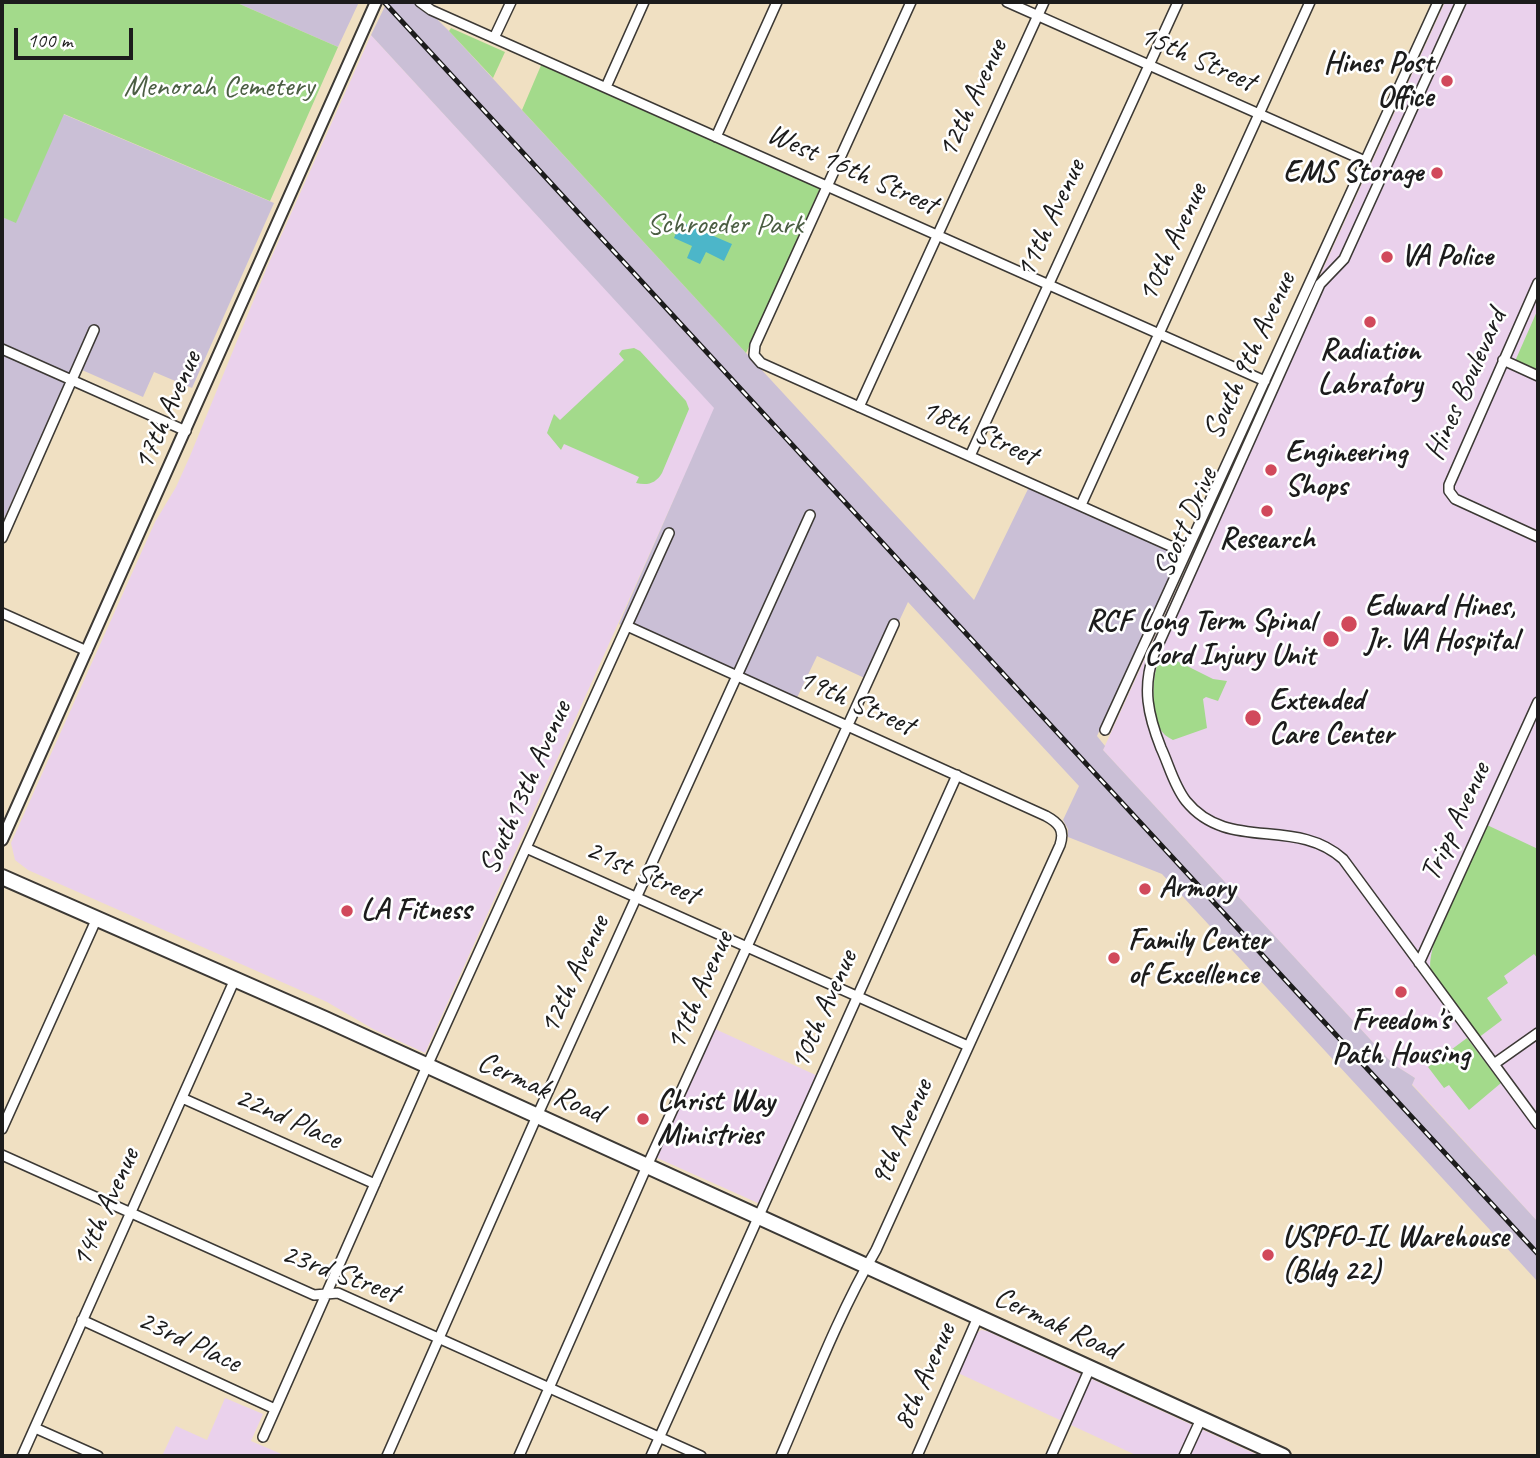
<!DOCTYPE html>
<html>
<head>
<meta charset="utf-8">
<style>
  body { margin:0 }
  #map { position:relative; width:1540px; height:1458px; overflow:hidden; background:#f0e0c2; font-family:Caveat,sans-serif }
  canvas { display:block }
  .frame { position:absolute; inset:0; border:4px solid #1c1c1c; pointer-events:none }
  .scale { position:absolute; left:14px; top:28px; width:119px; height:32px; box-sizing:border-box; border:4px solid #1c1c1c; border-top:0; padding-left:9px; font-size:21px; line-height:24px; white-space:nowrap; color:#1c1c1c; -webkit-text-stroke:5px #fff; paint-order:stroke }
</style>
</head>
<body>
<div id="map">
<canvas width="1540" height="1458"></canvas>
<div class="frame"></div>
<div class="scale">100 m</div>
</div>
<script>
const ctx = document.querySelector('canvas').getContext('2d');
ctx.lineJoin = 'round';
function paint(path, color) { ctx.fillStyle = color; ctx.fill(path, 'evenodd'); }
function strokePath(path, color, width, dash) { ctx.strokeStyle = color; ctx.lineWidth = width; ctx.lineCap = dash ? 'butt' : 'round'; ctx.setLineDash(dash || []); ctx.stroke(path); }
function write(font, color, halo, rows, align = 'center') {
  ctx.font = font + ' Caveat,sans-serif'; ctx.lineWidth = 5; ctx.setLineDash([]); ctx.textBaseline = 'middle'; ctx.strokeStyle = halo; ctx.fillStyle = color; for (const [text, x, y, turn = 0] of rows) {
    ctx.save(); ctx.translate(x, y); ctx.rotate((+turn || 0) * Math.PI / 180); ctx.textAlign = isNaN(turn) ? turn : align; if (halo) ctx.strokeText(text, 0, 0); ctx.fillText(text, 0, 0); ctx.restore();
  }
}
const built = new Path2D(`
  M1445,2H1538V1222L1412,1084L1415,1078L1393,1064L1103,750Z
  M371,35L715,408L425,1053L373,1029L327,1002L28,870L15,860L11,843L155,522L176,487L190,456L268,265Z
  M713,1028L820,1077L760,1204L655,1157Z
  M981,1330L987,1331L1260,1456H1138L958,1373L977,1333Z
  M225,1398L263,1414L251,1441L286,1456H162L176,1426L207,1440Z`);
const industrial = new Path2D(`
  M235,2H359L338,47Z
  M387,2H414L420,9L433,15L449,31L974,600L1029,487L1181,555L1097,736L1105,746L1103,750L1393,1064L1415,1078L1412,1085L1538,1222V1282L1162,874L1068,837V829L1063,820L1079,786L908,602L871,681L817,656L794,704L619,624L714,408L371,35Z
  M63,114L274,203L192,388L154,372L143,397L73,366L2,523V217L16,222Z`);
const green = new Path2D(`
  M2,2H235L338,47L270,201L64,114L16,223L2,217Z
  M451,28L505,52L493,78L449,31Z
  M542,63L820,188L746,353L522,110Z
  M1538,309V374L1516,363V359Z
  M634,348L640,351L686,401L689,409L662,473C656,483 648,486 636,483L639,477L564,444L561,450L547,433L554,414L560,420L624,360L619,354L622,350Z
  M1167,656L1213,679L1227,681L1218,701L1206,697L1203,699L1207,728L1173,740C1170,738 1167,737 1165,735C1149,720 1152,677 1159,659Z
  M1487,825L1538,849V959L1534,954L1504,976L1508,983L1487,998L1502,1020L1478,1038C1465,1021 1436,990 1431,971C1424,944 1473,855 1487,825Z
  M1467,1038L1501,1083L1469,1110L1449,1085L1444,1088L1428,1067Z`);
const water = new Path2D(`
  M681,222L732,244L724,261L706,252L700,264L687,258L692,246L674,238Z`);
const minor = new Path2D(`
  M420,2L431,10L1265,381
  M911,2L755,345L754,355L761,363L1186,553
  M1007,2L1365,161
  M1461,2L1344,259L1320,284L1154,654C1142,688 1148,715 1161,748C1169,765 1174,786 1186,801C1228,853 1295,816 1343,859L1538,1124
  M494,38L511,2
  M606,87L644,2
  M716,137L777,2
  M1538,283L1449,485V491L1455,499L1538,537
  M2,349L186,431
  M1503,360L1538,376
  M859,407L1044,2
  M970,456L1178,2
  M1081,505L1310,2
  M2,538L94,330
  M2,613L87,651
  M627,626L1046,816C1059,823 1065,830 1060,845L876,1250C838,1315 811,1387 781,1456
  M1105,730L1438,2
  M526,848L968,1046
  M1419,963L1538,702
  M1494,1064L1538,1033
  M182,1098L375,1184
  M2,1129L97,918
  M2,1155L314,1295L338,1293L701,1456
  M82,1320L275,1409
  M35,1428L98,1456
  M263,1437L427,1066L669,533
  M22,1456L235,979
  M387,1456L537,1116L810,515
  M519,1456L647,1166L894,624
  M651,1456L957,775
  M917,1456L978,1317
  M1051,1456L1090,1368
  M1184,1456L1201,1419`);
const tertiary = new Path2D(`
  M2,840L376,2`);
const primary = new Path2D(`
  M2,877L325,1019L1283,1456`);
const rail = new Path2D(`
  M384,2L1538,1254`);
const markers = [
  [1447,81,7,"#d1495b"],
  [1437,173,7,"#d1495b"],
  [1387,257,7,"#d1495b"],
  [1370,322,7,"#d1495b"],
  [1271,470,7,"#d1495b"],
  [1267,511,7,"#d1495b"],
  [1349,624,9,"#d1495b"],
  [1331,639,9,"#d1495b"],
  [1253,718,9,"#d1495b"],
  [1145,889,7,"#d1495b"],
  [347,911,7,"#d1495b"],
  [1114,958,7,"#d1495b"],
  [1401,992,7,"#d1495b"],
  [643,1119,7,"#d1495b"],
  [1268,1255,7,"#d1495b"]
];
const streetNames = [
  ["15th Street",1197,59,24],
  ["12th Avenue",973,99,-65],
  ["West 16th Street",852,170,24],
  ["11th Avenue",1051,219,-65],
  ["10th Avenue",1173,243,-65],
  ["South 9th Avenue",1250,356,-65],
  ["Hines Boulevard",1466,385,-66],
  ["17th Avenue",168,411,-66],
  ["18th Street",979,433,24],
  ["Scott Drive",1186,523,-66],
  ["19th Street",856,703,24],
  ["South13th Avenue",526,788,-66],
  ["Tripp Avenue",1456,822,-65],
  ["21st Street",642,873,24],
  ["12th Avenue",575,975,-65],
  ["11th Avenue",700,991,-66],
  ["10th Avenue",824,1010,-66],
  ["Cermak Road",540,1088,24],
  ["22nd Place",288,1119,24],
  ["9th Avenue",902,1133,-66],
  ["14th Avenue",106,1208,-66],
  ["23rd Street",340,1274,20],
  ["Cermak Road",1056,1324,25],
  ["23rd Place",189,1342,25],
  ["8th Avenue",925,1377,-66]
];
const poiNames = [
  ["Hines Post",1433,64,"right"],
  ["Office",1433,98,"right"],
  ["EMS Storage",1423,173,"right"],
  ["VA Police",1401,257],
  ["Radiation",1370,351,"center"],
  ["Labratory",1370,385,"center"],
  ["Engineering",1285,453],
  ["Shops",1285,487],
  ["Research",1267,540,"center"],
  ["Edward Hines,",1365,607],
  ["Jr. VA Hospital",1365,641],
  ["RCF Long Term Spinal",1315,622,"right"],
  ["Cord Injury Unit",1315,656,"right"],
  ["Extended",1269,701],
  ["Care Center",1269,735],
  ["Armory",1159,889],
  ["LA Fitness",361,911],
  ["Family Center",1128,941],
  ["of Excellence",1128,975],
  ["Freedom's",1401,1021,"center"],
  ["Path Housing",1401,1055,"center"],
  ["Christ Way",657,1102],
  ["Ministries",657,1136],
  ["USPFO-IL Warehouse",1282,1238],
  ["(Bldg 22)",1282,1272]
];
const parkNames = [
  ["Menorah Cemetery",219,87],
  ["Schroeder Park",725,225]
];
paint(built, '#ead1ec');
paint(industrial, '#cabfd6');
paint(green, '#a3da8b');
paint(water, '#4cb6c9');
strokePath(minor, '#3c3935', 12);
strokePath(tertiary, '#3c3935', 14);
strokePath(primary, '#3c3935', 18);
strokePath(minor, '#fff', 9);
strokePath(tertiary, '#fff', 10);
strokePath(primary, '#fff', 14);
strokePath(rail, '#1c1c1c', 5);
strokePath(rail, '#fff', 2.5, [8]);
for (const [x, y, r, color] of markers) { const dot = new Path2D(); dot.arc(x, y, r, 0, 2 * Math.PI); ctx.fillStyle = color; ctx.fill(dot); strokePath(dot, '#fff', 2.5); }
write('30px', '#1c1c1c', '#fff', streetNames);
write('bold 30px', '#1c1c1c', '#fff', poiNames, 'left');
write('30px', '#4b5e43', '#fff', parkNames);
</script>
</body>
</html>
